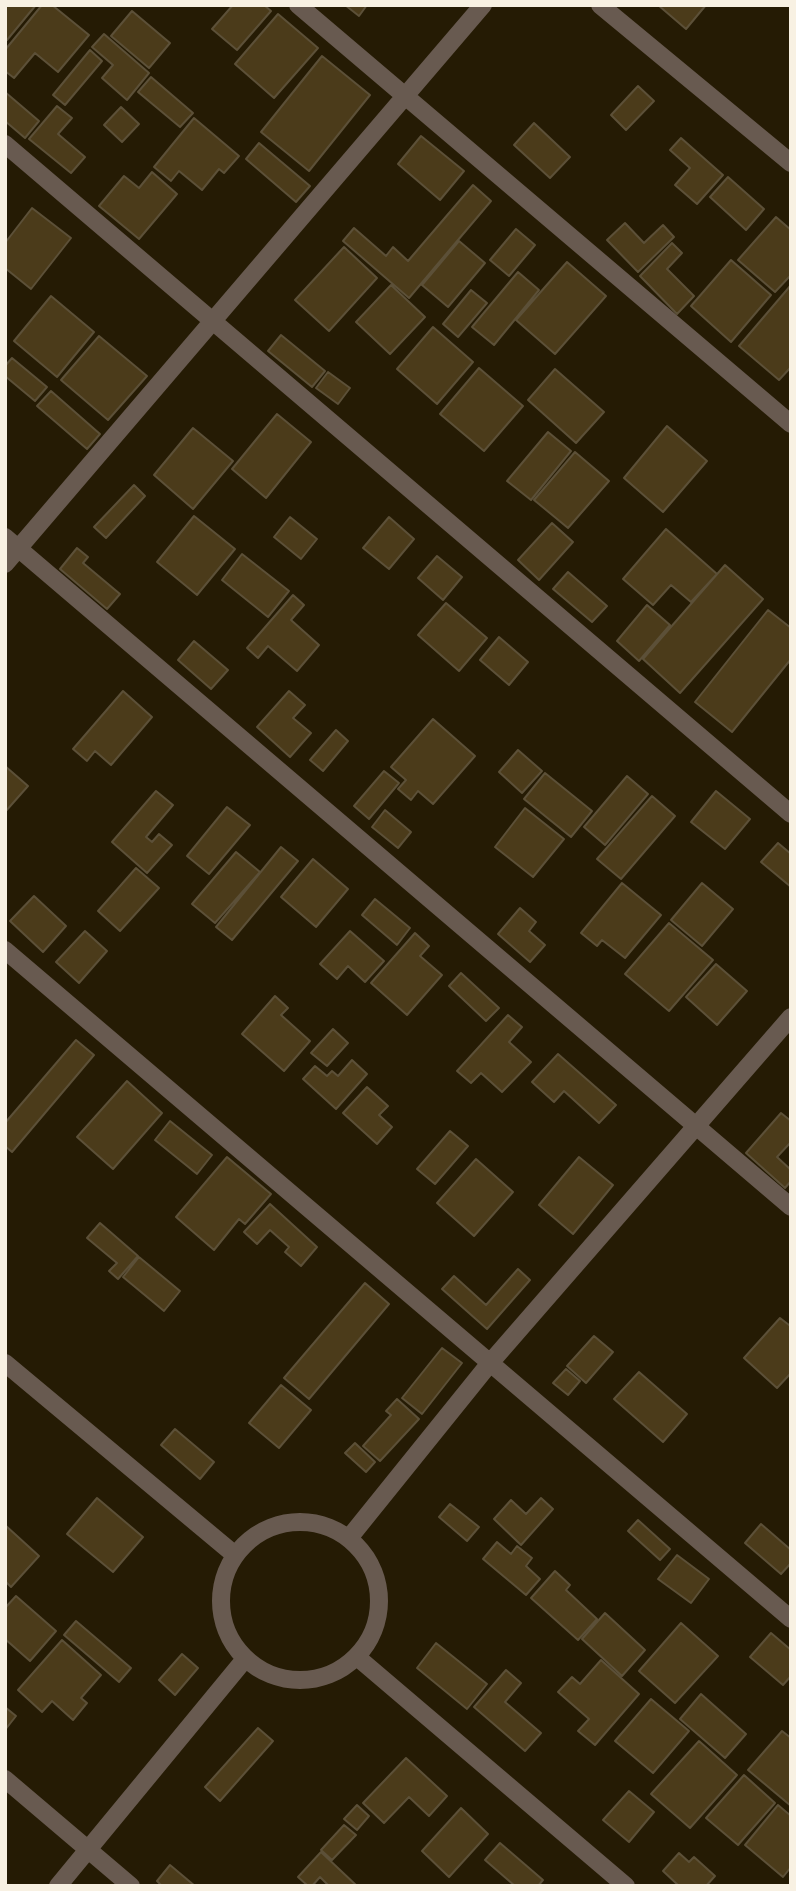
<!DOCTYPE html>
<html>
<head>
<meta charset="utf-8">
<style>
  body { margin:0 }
  #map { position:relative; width:796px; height:1891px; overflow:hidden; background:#251b04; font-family:"Titillium Web",sans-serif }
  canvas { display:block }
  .frame { position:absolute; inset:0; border:7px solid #f8f1e3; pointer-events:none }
</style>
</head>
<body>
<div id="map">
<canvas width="796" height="1891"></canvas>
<div class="frame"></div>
</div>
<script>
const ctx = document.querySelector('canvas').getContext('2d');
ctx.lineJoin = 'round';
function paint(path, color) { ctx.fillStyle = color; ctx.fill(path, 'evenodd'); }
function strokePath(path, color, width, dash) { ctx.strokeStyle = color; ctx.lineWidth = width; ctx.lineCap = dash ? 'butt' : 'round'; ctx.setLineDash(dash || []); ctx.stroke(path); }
const building = new Path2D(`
  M5,5H36L7,40L5,39Z
  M42,5H52L89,35L58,72L35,53L14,78L5,71V50Z
  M233,5H264L271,11L237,50L212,29Z
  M345,5H367L359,16Z
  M658,5H706L686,29Z
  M132,11L170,43L149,68L111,36Z
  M278,14L318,48L274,98L235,64Z
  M104,34L149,73L127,100L102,78L113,65L92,47Z
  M90,50L102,61L65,105L53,95Z
  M322,56L370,95L309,171L261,132Z
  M151,77L193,113L180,127L138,92Z
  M638,86L654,101L626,130L611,115Z
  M5,92L39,121L25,138L5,121Z
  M57,106L72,118L58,134L85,157L71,173L29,139Z
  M121,107L139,124L122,142L104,125Z
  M194,118L239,156L224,173L219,169L202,190L179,171L171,181L154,167Z
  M534,123L570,157L550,178L514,145Z
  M421,136L464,171L440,200L398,164Z
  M681,138L723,175L697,204L675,185L690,168L670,150Z
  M259,143L310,186L296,202L246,159Z
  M152,172L177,194L139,239L99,206L124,176L139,188Z
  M728,177L764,209L746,230L710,197Z
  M473,185L491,201L409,298L343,241L354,228L386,256L393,247L408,261Z
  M32,208L71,238L31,289L5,268V243Z
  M776,217L791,230V275L775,292L738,260Z
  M625,223L644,243L663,225L674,237L638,272L607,240Z
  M516,229L535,245L509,276L490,260Z
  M459,241L485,263L448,307L422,285Z
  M672,243L682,253L667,269L694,296L677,314L640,276Z
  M344,247L377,278L329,331L295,300Z
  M731,260L771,295L731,342L691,306Z
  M567,262L606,296L555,354L516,320Z
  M518,272L539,290L494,345L472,327Z
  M391,285L425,317L390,354L356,322Z
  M791,285V367L779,380L739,346Z
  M471,290L487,303L458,337L443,324Z
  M51,296L94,332L57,377L14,341Z
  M433,327L473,362L437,404L397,369Z
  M281,335L325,371L312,387L268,351Z
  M99,336L147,376L108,420L61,380Z
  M12,358L47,387L35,401L5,376V366Z
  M479,368L523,406L484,451L440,414Z
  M555,369L604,412L576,443L528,400Z
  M328,372L350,388L338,404L316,388Z
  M51,391L100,434L87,449L37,406Z
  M277,414L311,442L266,498L232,469Z
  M667,426L707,461L663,512L624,478Z
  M193,428L233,461L193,509L154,475Z
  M548,432L571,451L531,500L507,481Z
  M575,452L609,481L568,528L534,500Z
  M134,485L145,496L106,538L94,527Z
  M194,516L235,549L197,595L157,562Z
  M290,517L317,539L301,559L274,537Z
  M389,517L414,539L389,569L363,548Z
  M552,523L573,542L539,580L518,560Z
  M666,529L717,574L691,602L671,585L653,605L623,579Z
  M77,548L88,557L83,563L120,594L107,609L60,569Z
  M242,554L289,591L268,617L222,580Z
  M437,556L462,577L443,600L418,578Z
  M725,565L763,599L680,693L643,659Z
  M568,572L607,606L592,622L553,589Z
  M293,595L304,605L291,620L319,645L297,671L268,646L258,658L247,648Z
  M446,603L487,638L459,671L418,635Z
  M647,605L670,625L639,661L617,641Z
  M768,610L791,628V659L732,732L695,702Z
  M499,637L528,662L509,685L480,660Z
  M194,641L228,670L211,689L178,660Z
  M123,691L152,717L111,765L95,751L87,761L73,749Z
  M289,691L305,705L293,718L311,733L290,757L257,727Z
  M433,719L475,756L433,804L418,791L411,800L398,789L406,780L391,767Z
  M336,730L348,741L323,771L310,760Z
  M518,750L542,771L522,793L499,772Z
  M5,766L28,786L5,812Z
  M384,771L399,783L369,819L354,806Z
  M545,773L592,811L571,837L524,799Z
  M627,776L648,794L605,845L584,827Z
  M156,791L173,805L146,837L152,842L159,834L172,845L147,873L112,842Z
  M716,791L750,819L725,849L691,822Z
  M652,796L675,816L621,879L597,859Z
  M227,807L250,825L209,874L187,856Z
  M525,808L564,839L533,877L495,847Z
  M385,810L411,832L398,848L372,827Z
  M778,843L791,854V887L761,862Z
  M281,847L298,861L232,940L216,927Z
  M236,852L260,872L215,923L192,904Z
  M313,859L348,889L316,927L281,897Z
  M136,868L159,888L120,931L98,911Z
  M622,883L661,915L625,958L602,940L597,946L581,933Z
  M702,883L733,909L702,946L671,920Z
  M34,896L66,926L43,952L10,921Z
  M375,899L410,928L397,945L362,915Z
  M520,908L536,922L529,931L545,945L530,962L498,934Z
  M669,923L713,960L669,1011L625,974Z
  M85,931L107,951L79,983L56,962Z
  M350,931L384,961L365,982L348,966L337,979L320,964Z
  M415,933L429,946L420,956L442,975L407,1015L371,983Z
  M716,964L747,991L717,1025L686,997Z
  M461,973L499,1008L486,1021L449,986Z
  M275,996L288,1008L281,1015L310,1041L284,1071L242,1034Z
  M508,1015L522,1027L509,1042L531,1062L502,1092L481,1073L471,1083L457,1071Z
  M333,1029L348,1043L327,1066L311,1053Z
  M76,1040L94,1055L12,1152L5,1146V1123Z
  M558,1054L616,1105L599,1123L564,1091L554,1102L532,1082Z
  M352,1060L367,1074L336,1109L303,1079L315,1066L327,1076L332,1071L338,1076Z
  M127,1081L162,1113L113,1169L77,1137Z
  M367,1087L388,1106L379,1115L392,1127L377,1144L343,1113Z
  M781,1113L791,1121V1142L777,1157L791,1170V1181L785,1188L746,1153Z
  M170,1121L212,1155L197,1174L155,1140Z
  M450,1131L468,1146L435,1184L417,1169Z
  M227,1157L271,1194L245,1224L239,1219L214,1250L176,1217Z
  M579,1157L613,1185L573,1234L539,1205Z
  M476,1159L513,1192L474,1236L437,1203Z
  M270,1204L317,1247L301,1266L285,1252L289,1247L270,1230L257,1244L244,1232Z
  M100,1223L138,1256L118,1279L109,1271L117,1263L87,1238Z
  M139,1257L180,1291L164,1311L123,1277Z
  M518,1269L530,1280L487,1329L442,1289L454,1276L486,1305Z
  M365,1283L389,1304L309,1399L284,1378Z
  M780,1318L789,1325L791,1323V1373L777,1388L744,1358Z
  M594,1336L613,1352L586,1383L567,1366Z
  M442,1348L462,1363L422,1414L402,1398Z
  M566,1369L580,1381L568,1395L553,1383Z
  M639,1372L687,1414L663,1442L614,1399Z
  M281,1385L311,1410L279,1448L249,1423Z
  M397,1399L419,1419L380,1461L363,1446L391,1415L386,1411Z
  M175,1429L214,1462L200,1479L161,1445Z
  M355,1443L375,1462L366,1472L345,1453Z
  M97,1498L143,1537L113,1572L67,1534Z
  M541,1498L553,1509L521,1545L494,1519L511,1500L526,1514Z
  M450,1504L479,1527L467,1541L439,1517Z
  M638,1520L670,1549L660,1560L628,1531Z
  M761,1524L791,1550V1563L781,1574L745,1543Z
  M5,1525L39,1556L11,1587L5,1581Z
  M497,1542L511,1554L517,1546L532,1558L526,1566L540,1579L526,1595L483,1559Z
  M677,1555L709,1579L691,1603L658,1579Z
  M555,1571L570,1585L566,1590L597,1619L578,1640L531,1598Z
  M16,1596L56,1631L30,1661L5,1639V1608Z
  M605,1613L645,1650L622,1676L582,1639Z
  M76,1621L131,1668L119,1682L64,1635Z
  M681,1623L718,1656L675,1703L639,1671Z
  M771,1633L791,1650V1676L783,1685L750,1657Z
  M62,1640L101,1675L81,1698L87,1703L73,1720L52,1701L42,1712L18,1690Z
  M436,1643L487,1684L467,1709L417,1668Z
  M182,1654L198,1668L175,1695L159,1680Z
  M601,1660L639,1694L595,1745L578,1731L589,1719L558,1692L572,1677L580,1684Z
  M506,1670L521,1683L505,1702L541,1733L525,1751L474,1707Z
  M701,1694L746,1734L725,1758L680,1719Z
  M651,1699L689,1731L653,1773L615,1741Z
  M5,1707L16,1716L5,1730Z
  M258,1728L273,1741L220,1801L205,1787Z
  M782,1731L791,1738V1806L748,1770Z
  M699,1741L737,1775L690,1828L651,1794Z
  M406,1758L447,1796L429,1816L409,1797L384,1823L363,1803Z
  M744,1775L775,1803L738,1845L706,1818Z
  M629,1791L654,1812L629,1842L603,1820Z
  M357,1805L369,1816L357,1830L344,1819Z
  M778,1805L791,1816V1867L783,1877L745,1845Z
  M461,1808L488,1834L449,1877L422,1851Z
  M344,1825L356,1835L332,1860L321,1850Z
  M500,1843L543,1880L538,1886H515L485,1860Z
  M321,1852L357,1886H329L320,1877L312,1886H308L298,1877Z
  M679,1853L689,1862L694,1857L715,1876L706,1886H679L663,1871Z
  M170,1865L195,1886H162L157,1881Z`);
const minor = new Path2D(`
  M298,5L791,424
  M5,144L791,814
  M5,537L791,1207
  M5,564L483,5
  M5,950L791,1619
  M5,1363L235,1555
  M221 1601a79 79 0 1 1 158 0a79 79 0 1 1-158 0Z
  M349,1538L490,1363L791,1017
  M357,1657L626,1886
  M5,1779L131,1886
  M58,1886L245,1659`);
const tertiary = new Path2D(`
  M600,5L791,163`);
paint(building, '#4b3b1a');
strokePath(building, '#5c5038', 2);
strokePath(minor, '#685a50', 18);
strokePath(tertiary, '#685a50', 18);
</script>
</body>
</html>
